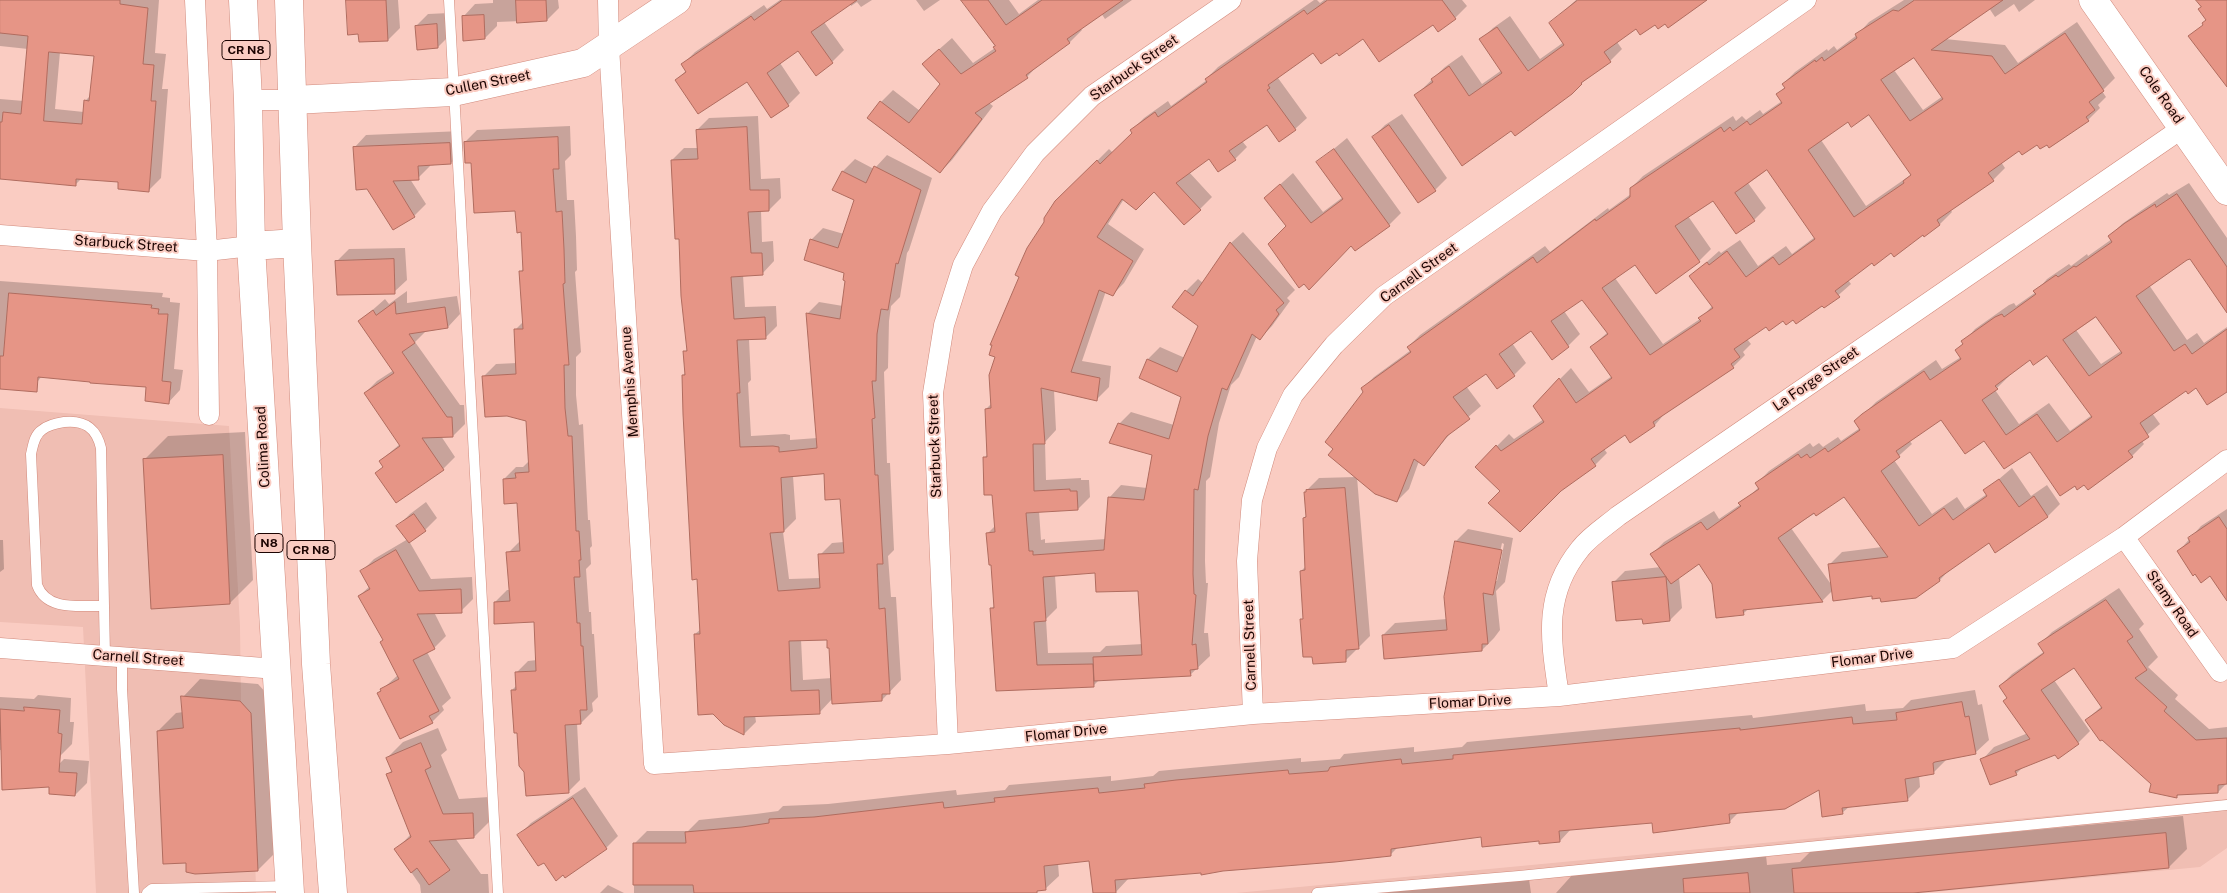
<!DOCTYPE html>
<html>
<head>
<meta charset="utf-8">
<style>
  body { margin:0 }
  canvas { display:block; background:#faccc2 }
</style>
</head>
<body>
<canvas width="2227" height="893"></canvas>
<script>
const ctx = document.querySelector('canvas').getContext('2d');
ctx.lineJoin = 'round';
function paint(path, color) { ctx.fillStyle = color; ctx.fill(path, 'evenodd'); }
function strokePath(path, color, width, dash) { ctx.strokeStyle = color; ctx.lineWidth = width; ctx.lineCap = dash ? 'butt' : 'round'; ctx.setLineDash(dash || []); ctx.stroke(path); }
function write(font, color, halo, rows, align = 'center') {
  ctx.font = font + ' "Public Sans",sans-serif'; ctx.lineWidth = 4; ctx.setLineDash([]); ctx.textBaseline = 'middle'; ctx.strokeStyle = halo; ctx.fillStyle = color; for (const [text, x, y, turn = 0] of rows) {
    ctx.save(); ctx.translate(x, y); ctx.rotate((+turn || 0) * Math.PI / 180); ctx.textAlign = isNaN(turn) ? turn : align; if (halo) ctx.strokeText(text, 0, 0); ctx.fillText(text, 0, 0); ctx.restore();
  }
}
const built = new Path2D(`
  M0,408L229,426L240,626L241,701L252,716L256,893H96L83,627L0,622Z
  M2227,799V848L2200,867L1924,893H1236Z`);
const shadow = new Path2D(`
  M0,0H159L155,53L166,54L162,89H168L161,178L149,190L120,181L82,178L75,185L0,178V99L24,101L28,49L0,46ZM60,52L96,55L91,95L85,101L84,112L55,109Z
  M347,0H398L400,28L388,40L359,33Z
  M493,0H558L559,8L547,20L497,22V26L485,38L463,17L475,4L493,3Z
  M780,0H872L861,7L857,2L851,6L850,4L824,22L844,50L832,62L798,50L780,63L800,93L788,105L747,80H676L687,70L683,64L695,52L764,5L767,9Z
  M916,0H940L924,11Z
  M965,0H1009L1019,14L1038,0H1132L1105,19L1101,13L1080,28L1082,30L1070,42L1039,64L1027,77L989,103L993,106L952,160L940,172L881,102L893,90L920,111L941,84L936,52L952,38L973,63L995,48L996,45Z
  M1314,0H1317L1320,3L1324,0H1462L1467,6L1455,18L1364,38L1337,52L1314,51L1281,75L1278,78L1307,118L1295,129L1267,123L1242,141L1247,147L1235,159L1209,157L1189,172L1212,197L1200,209L1154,191L1124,199L1108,224L1144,249L1124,283L1112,295L1106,291L1082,361L1111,366L1109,387L1097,399L1054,390L1056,430L1045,442L1046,480L1081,478V480H1089L1090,497L1078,509L1039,511L1041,540L1045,539V543L1106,539L1109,498L1121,485L1147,488L1153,454L1119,424L1131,412L1174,425L1183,396L1140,377L1148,359L1160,347L1185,358L1199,326L1186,291L1198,279L1203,283L1231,243L1243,232L1295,290L1287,298L1290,301L1272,326L1260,338L1257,336L1239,377L1231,385L1219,423L1210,477L1206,481L1205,561L1206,583H1208L1204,633H1208L1210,656L1190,675L1099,680L1093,686L997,690L991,609L995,605L992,564L988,533L996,525L994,493L984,458L988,454L986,409L992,403L1056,202L1109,149L1113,153L1134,133L1132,130L1144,118L1168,101L1171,106L1207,80L1206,79L1218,67ZM1097,571L1139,590L1143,644L1106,646L1100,652L1048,653L1046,619L1057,608L1055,575Z
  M1576,0H1704L1666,22L1636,27L1617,42L1622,49L1610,61L1515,134L1511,129L1416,95L1445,67L1462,55L1482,84L1502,70L1481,40L1493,28L1510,16L1540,59L1564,42L1551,23Z
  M1904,0H2035L2019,12L2014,4L1995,17L1989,8L1945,39L2005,45L2018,63L2077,22L2115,78L2102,91L2106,97L2098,105L2100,108L2088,120L2047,143H2037L2020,149L2001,162L2005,168L1993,180L1950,209L1952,212L1940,224L1925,235L1923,233L1872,261L1848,280L1851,284L1825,307L1823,304L1793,319H1784L1766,325L1747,339L1751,344L1743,352L1745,355L1733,367L1666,412L1655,425L1630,442L1625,434L1604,449L1607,453L1595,465L1501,491L1497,446L1509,434L1514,439L1544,419L1560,379L1571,368L1589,392L1612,376L1591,347L1608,332L1583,298L1564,311L1580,334L1568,346L1532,329L1512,343L1526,363L1514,375L1486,372L1466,386L1481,406L1453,430L1424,465L1419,461L1409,489L1397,501L1357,477L1370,636L1346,660L1314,655L1305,656L1301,571L1306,566L1304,518L1307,515V490L1319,478L1356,477L1335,448L1365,392L1362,389L1374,377L1411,350L1408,347L1420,335L1545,246L1550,252L1608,208L1609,210L1631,194V188L1643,176L1733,116L1736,121L1742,116L1746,120L1760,110L1763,114L1782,101L1778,94L1785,87L1783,84L1795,72L1827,49L1828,51L1834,46L1837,50L1857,35L1869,22ZM1914,56L1943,96L1923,110L1894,70ZM1869,113L1912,174L1866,206L1821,140L1848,121ZM1767,169L1815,237L1792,254L1786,246L1758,266L1740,240L1721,253L1719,251L1691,276L1713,305L1700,319L1663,344L1615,278L1635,263L1656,292L1699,261L1711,249L1688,216L1713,200L1754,220L1766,208L1748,183Z
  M449,13L450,35L438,47L416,26L428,14Z
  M1402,114L1447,178L1435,190L1373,137L1385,125Z
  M758,116L761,179L780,178L781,198L769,210H761L762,242L773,241L774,261L762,274L743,275L745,307L776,306L777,326L765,338L749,339L751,380L748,383L751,436L785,434L790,435V440L817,438L807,314L819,302L843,306L846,272L811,240L823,228L844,234L855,200L834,189L843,171L855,159L874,169L887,155L932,178L909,250L907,253L900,297L891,306L889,321L888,368L884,372L887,463H890L894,550L888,556L891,597H896L901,680L882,700L833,698L819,713L755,715L756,722L744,734L695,634L701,629L683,375L686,372L685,352L688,348L681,238L672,160L684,148H698L697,130L709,118ZM825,473L841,498L844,542L832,543L820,555L821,578L789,579L783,532L796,519L793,476ZM801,639H828L831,647L832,678L803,680Z
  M570,126L571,155L565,161L567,200H574L576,236L577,270L575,272L581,352L576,357V395L579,425L583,424L588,520H590L592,546L590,548L591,564L586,569L589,612H591L592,634H594L598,697L592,703L593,711L581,723H577L580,780L568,792L525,772L512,690L517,685L516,673L528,661L537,660L535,621L495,602L507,590H511L508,553L520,541L518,501L504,479L516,467H523L529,461L527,420L484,376L496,364L517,363L516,329L524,321L521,271L524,268L522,231L516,209L472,161L465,142L477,130Z
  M462,131L463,151L451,163L430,164V166L418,178L410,179L426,204L414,216L354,148L366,135Z
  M1347,138L1401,213L1389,225L1352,244L1288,226L1265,198L1293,173L1323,212L1343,197L1318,162Z
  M2189,183L2227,238V313L2191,258L2186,259L2149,285L2187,340L2197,333L2204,343L2227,327V390L2196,387L2186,389L2152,413L2160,424L2141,440L2144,444L2132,456L2085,484L2030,450L1984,439L1942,418L1909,440L1912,444L1894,460L1932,514L1957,497L1965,509L1987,494L1985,491L2012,468L2031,496L2047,485L2060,504L2048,516L1995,551L1989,542L1951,568L1940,580L1882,596L1833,590L1822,601L1749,608L1743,614L1714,583L1699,563L1679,577L1682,608L1670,620L1643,617L1613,583L1625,571L1661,567L1652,554L1664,542L1714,511L1719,519L1741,504L1759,487L1757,483L1769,471L1810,443L1813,447L1819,443L1823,447L1838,437L1841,441L1860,428L1856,422L1876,402L1936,360L1942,369L1961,357L1957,350L1975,329L2009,305L2014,303L2016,306L2036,292L2047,279L2069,264L2071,266L2087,254L2088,256L2112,239L2110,236L2122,224L2139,212L2167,193L2169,195ZM2096,315L2121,351L2101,364L2076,330ZM2047,354L2092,415L2070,431L2049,403L2019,424L1995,390L2009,376L2008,375L2030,359ZM1845,495L1882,547L1842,552L1830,564L1833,587L1791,528Z
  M405,248L407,280L394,292L337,261L349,249Z
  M0,281L163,293L162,297L170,298V302L180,303L174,369L183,370L180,390L168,403L148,386L42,376L38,381L0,378Z
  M407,291V303L457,296L460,314L448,327L427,330L415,342L460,405H464L465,424L453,436H441L455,457L443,469L377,473L384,466L380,461L400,444L365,393L377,381L394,370L360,321L385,299L389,304Z
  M245,432L253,580L230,603L145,459L168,436Z
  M426,502L437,518L425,530L409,541L431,579L472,577L473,599L461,611L434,612L446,636L434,648L427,652L451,698L442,706L444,710L432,722L378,693L398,675L384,640L359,596L370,586L362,571L374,559L408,539L398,526L410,514Z
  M2227,509V599L2210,575L2201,581L2189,568L2178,552L2201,526Z
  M1468,529L1513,538L1505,582L1496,591L1500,630L1494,638L1482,650L1383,635L1395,623L1447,619L1445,597L1456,541ZM1502,543L1504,544L1497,581H1494Z
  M0,540H3L4,569L0,572Z
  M2119,588L2144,624L2139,629L2158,657L2148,667L2178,695L2175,699L2209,729L2227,727V783L2218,792L2179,794L2176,797L2152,784L2102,739L2086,720L2102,706L2074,666L2054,680L2090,731L2078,743L2024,766L2016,774L1982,760L1994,747L2028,733L2000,686L2012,674L2045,651L2040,644L2052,632Z
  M200,679L258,684L268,695L276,852L258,870L187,862L158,731L176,713L184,712L183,697Z
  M1975,690L1978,705L1982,704L1989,740L1975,753L1947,759L1934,772L1919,775L1920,787L1907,800L1850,806L1842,813L1820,788L1739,812L1729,822L1653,821L1572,828L1560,841L1482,836L1398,847L1391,854L1129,878L1115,893H1094L1090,860L1058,863L1059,876L1045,889L995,893H634V844L647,831H688L699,820L756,814L778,811L783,806L828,804L956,790L957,795L1005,790L1009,785L1111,776V781L1153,776L1159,771L1190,768L1301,758V762L1340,759L1344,754L1414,747V752L1462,747L1467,742L1752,715L1753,718L1865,704L1866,711L1903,708L1911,700Z
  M38,695L71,698L70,722H74L72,744L60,756L0,750V697L34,699Z
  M438,728L447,750L441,755L459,799L489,797L490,821L474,837L455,838L481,874H488L489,893H421L420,885L396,850L411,834L387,775L392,770L387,758L403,742Z
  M64,759L89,761L87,783L75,795L52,771Z
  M585,787L618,836L606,848L565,876L544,861L519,835L531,823Z
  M2183,816L2187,849L2169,867L1897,893H1556L1574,873L1766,855L1767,865L1800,862L1811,851Z
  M1529,879L1531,893H1380Z
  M608,885L624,893H600Z`);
const building = new Path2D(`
  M0,0H120V4L148,8L143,64L154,65L151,101H156L149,192L118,189V182L76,179V186L0,179V122H2L3,112L21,114L28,36L0,33ZM49,52L94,56L89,101L84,100L82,124L44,121Z
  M346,0H386L388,41L359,42L358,34L348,35Z
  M516,0H546L547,21L517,23Z
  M783,0H857L811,32L833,63L816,76L798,51L767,73L789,106L771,118L747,82L698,114L675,80L686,72L681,64L750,17L751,16L754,20Z
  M961,0H988L1006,25L1042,0H1123L1067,39L1070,43L1026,75L1028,78L975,113L982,119L940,173L867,118L880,101L909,123L940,84L922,64L939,49L961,74L996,51L993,47L995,46Z
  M1328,0H1442L1456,19L1438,32L1433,25L1379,62L1363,39L1339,56L1337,53L1321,64L1313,53L1268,85L1270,88L1267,90L1296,130L1279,142L1267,125L1229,151L1236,160L1218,172L1209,159L1176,183L1201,210L1184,225L1154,192L1136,210L1122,199L1097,237L1133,261L1113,296L1099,290L1071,372L1100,378L1097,401L1041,388L1045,444H1033L1034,491L1070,489V491H1077L1078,510L1026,513L1029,551H1033V555L1104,550L1108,497L1144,500L1152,455L1109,443L1118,423L1169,439L1181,397L1139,378L1147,359L1177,372L1198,326L1172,307L1185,290L1193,296L1230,242L1284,303L1276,310L1279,314L1260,340L1252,334L1227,390L1222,388L1208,436L1198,490L1194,489L1193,574L1194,594L1196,595L1192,645L1196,644L1198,669L1190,670L1191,676L1094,681L1093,657L1142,655L1138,591L1096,592L1095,573L1043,577L1046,621L1034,622L1037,665L1093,664L1094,687L996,691L990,608H994L991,565H989L986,533L995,532L992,495H984L983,457H987L985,409L991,408L989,375L995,357L989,355L992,345H990L1019,277L1015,275L1027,248L1044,222V218L1055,201L1097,160L1100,164L1132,133L1130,130L1155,112L1158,117L1207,82L1205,79L1304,10L1307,14Z
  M1578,0H1707L1668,28L1665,24L1658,29L1655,25L1640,35L1636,29L1604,52L1611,62L1581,83L1582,84L1572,94L1515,136L1511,131L1462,166L1414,95L1433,82L1431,79L1449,66L1469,96L1502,73L1479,39L1497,27L1528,71L1564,45L1549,23Z
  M1915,0H2003L1931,50L1992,56L2005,74L2065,33L2104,91L2089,102L2095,110L2086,117L2089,121L2049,148L2047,145L2040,149L2037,145L2022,155L2019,151L1988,173L1994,181L1937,220L1940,225L1924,237L1923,235L1894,257L1891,253L1874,266L1872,263L1835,291L1840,297L1824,308L1822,306L1796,324L1793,320L1786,325L1783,321L1769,331L1766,327L1734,349L1740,357L1731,364L1734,368L1653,422L1655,426L1630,443L1625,435L1591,459L1596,466L1561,491L1520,532L1488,503L1500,491L1475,467L1496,445L1501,451L1544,422L1533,406L1559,378L1576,403L1612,378L1590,347L1608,334L1582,300L1551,321L1569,347L1552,360L1531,331L1499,354L1515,376L1497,389L1486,374L1453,397L1470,419L1447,436L1424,466L1414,459L1397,502L1375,494L1328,455L1333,449L1325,442L1363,392L1361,388L1411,352L1407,347L1533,257L1537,263L1595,219L1596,221L1630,197V188L1721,127L1724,132L1730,127L1733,131L1747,121L1750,125L1782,103L1776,94L1785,88L1782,84L1815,60L1816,62L1822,57L1824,61L1857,38L1855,34L1893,10L1898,11ZM1914,58L1943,99L1910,121L1881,80ZM1869,115L1911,175L1903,181L1904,183L1854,217L1808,150L1848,122L1851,127ZM1767,170L1815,239L1779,265L1773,257L1746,277L1727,251L1709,265L1707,262L1689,276L1713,308L1698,318L1701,321L1650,355L1602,288L1635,265L1656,294L1700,262L1675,226L1713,201L1736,234L1755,221L1735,193Z
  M2196,0H2227V87L2188,36L2203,25L2202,23L2206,20L2198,9L2201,7Z
  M484,15L485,39L463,41L462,16Z
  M437,24L438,48L417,50L415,26Z
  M1389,125L1436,191L1418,203L1372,137Z
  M747,127L750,190H769V211L748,212L751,253H762L763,275L731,277L734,319L765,317L766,339L737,340L740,393H737L740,447L773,446L779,447V452L817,448L806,313L840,319L845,281L843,280L844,273L804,260L810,239L838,248L854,200L832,190L842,171L866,183L874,166L921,190L898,264L896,263L888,310L881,309L877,334L876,381H872L875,418L872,419L875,475H878L883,564H877L879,609L885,608L890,694H882V701L832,704L829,648H827V640L789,641L791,691L819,690L820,714L744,717V735L724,725L713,714L698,715L694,634H700L697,579L692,580L683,414L682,375H685L683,351H687L681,296L679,239H675L671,160L698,159L696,130ZM824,474L825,500L840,499L844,553L818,554L820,588L778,591L770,533L784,532L781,478Z
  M558,137L559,169H553L556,212L562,211L564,249L565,283L563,284L569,365H564L565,408L568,436H572L576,531H579L581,560H579L580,577H574L577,623H580L581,646H583L587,710H580L581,724L565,725L569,793L526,796L524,772L519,766L517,733H514L511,690H516L515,672L536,671L534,622L494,624V602L510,601L506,552L520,551L517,503L504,504L503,479L516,478L515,473L529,472L526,421L507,416L485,417L482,376L516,374L514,329H523L519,271H523L521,232L517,233L515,211L474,213L471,163H465L464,142Z
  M450,143L451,164L418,166L419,180L393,181L415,217L393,230L367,189L356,190L353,147Z
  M1334,149L1390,226L1355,251L1351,246L1309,290L1304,284L1299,288L1268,244L1286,226L1264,198L1280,184L1311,223L1343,199L1316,162Z
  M2177,194L2227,267V313L2190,259L2187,260L2136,296L2174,351L2185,344L2192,354L2227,329V392L2207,405L2196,388L2188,394L2186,391L2140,423L2149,437L2128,451L2133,457L2088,490L2084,485L2077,490L2075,486L2060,496L2030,452L2004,469L1984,441L1965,454L1941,420L1896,451L1900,457L1881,471L1919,526L1944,508L1953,520L1987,496L1983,490L1999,479L2019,507L2034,496L2048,517L1995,553L1989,543L1939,578L1940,581L1916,598L1881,602L1880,598L1872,599V596L1833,601L1828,564L1888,557L1844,497L1816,516L1814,513L1778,538L1823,602L1743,610L1744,615L1716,618L1712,584L1699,564L1671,584L1650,554L1701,522L1707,530L1741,506L1738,503L1759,489L1755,483L1798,454L1801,458L1807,454L1810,458L1825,448L1828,452L1860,430L1854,421L1862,414L1924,371L1930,380L1961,359L1955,350L1963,344L1961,341L1995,317L2002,314L2004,317L2036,294L2033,291L2056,275L2058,277L2074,266L2076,267L2112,242L2108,236L2125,223L2155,204L2156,207ZM2096,317L2122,353L2089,376L2063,340ZM2047,356L2092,417L2057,442L2037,414L2006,435L1982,400L1998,389L1995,386L2030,360L2033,365Z
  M394,259L395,294L337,295L335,261Z
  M9,293L152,305L151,308L159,309L158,314H168L162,381L171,382L169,404L145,401L146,387L90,383V382L38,377L37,392L0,389V356H3Z
  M395,302L396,314L445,307L448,328L409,334L415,343L402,352L447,417H452L453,437L422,438L444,470L396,503L375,473L383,467L379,461L400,446L364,393L394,373L358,321L373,310L376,315Z
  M223,455L230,604L151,609L143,459Z
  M1345,488L1359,649L1346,650V662L1313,664L1312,657H1303L1300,619H1303L1300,571L1305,570L1303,518L1306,517L1304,492H1306V490Z
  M414,514L426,531L409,543L396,526Z
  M2219,517L2227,529V601L2210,576L2201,583L2195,574L2193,576L2177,551L2190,542L2188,538Z
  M1455,541L1502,550L1493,595L1483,593L1488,644H1482V651L1384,659L1382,635L1447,630L1444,597Z
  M396,550L419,591L461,589L462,613L417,614L435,649L413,660L439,711L429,716L433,723L400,739L377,693L381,691L380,689L399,679L380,642L383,640L358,596L370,589L360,571Z
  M1666,577L1670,621L1643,624L1642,619L1616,621L1612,582Z
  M2106,600L2133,637L2127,641L2147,670L2135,678L2167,707L2164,711L2196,740L2227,738V784L2218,785V793L2177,795V798L2149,792L2151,784L2102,740L2100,741L2085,720L2102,708L2074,668L2041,690L2079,744L2058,759L2055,755L2015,771L2017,775L1990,785L1980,759L2030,739L2003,701L2007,698L1999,686L2044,653L2038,644Z
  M181,696L240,701L251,713L258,871L195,874L186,872V863L163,864L157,731L183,728Z
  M1962,702L1965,717L1969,716L1976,754L1935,762L1933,763L1934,774L1905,779L1908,801L1842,808L1843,814L1822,817L1819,790L1785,809L1729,814L1730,823L1653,833L1652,823L1559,831L1560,842L1539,844V841L1482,847L1481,837L1391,849V856L1335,862L1223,871L1201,875V873L1115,880L1116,893H1093L1089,861L1044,866L1046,890L1037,891V893H694L693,885H633V843H686L685,832L742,827L769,823V819L814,817L943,802L944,808L995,802L994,798L1098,788L1099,793L1145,788L1144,784L1176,780L1288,770L1289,774L1328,771L1330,767L1401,759L1402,764L1453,759V755L1740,728V730L1852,717L1853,724L1897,720L1896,713Z
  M24,707L60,710L58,733L62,734L59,772L77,773L75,796L49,794V787L2,790L0,709L24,711Z
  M421,743L431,767L425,770L443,814L473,813L474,838L429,841L450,870L429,885L417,868L411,873L394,849L411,837L386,774L392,772L386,758Z
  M573,798L607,849L565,878L563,875L556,881L544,863L538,866L517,835Z
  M2166,833L2169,868L1913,893H1794L1792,869Z
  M1748,873L1750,893H1684L1683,879Z`);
const lane = new Path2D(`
  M449,0L498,893
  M104,606C81,605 47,612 37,585L31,454C33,446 34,435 42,430C48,425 57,423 64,422C84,420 96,427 101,448L104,606L105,656
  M122,657V689L134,893
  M147,893L152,889L289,886
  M1317,893L1519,876L2227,805`);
const street = new Path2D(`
  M195,0L207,251L209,415
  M608,0L609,47L654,764L948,744L1253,714L1559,696L1953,648L2124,537L2227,460
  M248,100H293
  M0,235L207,251L251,246
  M2124,537L2220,672
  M0,648L277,669
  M1559,696C1551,641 1542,596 1580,549C1590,536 1606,526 1618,516L2184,127
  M1253,714L1247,561L1252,500L1267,448L1293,395L1334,345L1384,296L1806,0
  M948,744L933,393L944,325L963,265L992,211L1035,153L1092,96L1231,0`);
const secondary = new Path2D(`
  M2093,0L2227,191
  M293,100L453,92L583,63L677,0`);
const primary = new Path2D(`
  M243,0L248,100L251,246L290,893
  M289,0L297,243L316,664L333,893
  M251,246L297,243`);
const shields = [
  [246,50,48],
  [269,543,28],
  [311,550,48]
];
const shieldNames = [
  ["CR N8",246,50],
  ["N8",269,543],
  ["CR N8",311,550]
];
const streetNames = [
  ["Starbuck Street",1134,68,-35],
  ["Cullen Street",488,83,-11],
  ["Cole Road",2161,95,55],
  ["Starbuck Street",126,244,4],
  ["Carnell Street",1419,273,-36],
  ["La Forge Street",1816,379,-35],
  ["Memphis Avenue",630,382,-94],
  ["Starbuck Street",935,446,-92],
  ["Colima Road",263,447,-93],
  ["Stamy Road",2172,604,55],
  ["Carnell Street",1250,645,-92],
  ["Carnell Street",138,658,4],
  ["Flomar Drive",1872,658,-7],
  ["Flomar Drive",1470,702,-3],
  ["Flomar Drive",1066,733,-6]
];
paint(built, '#f0beb3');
paint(shadow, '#0003');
paint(building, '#e69586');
strokePath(building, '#b06c5f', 1);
strokePath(lane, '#d18a7c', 11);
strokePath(street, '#d18a7c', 21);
strokePath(secondary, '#d18a7c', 29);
strokePath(primary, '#d18a7c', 29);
strokePath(lane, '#fff', 10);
strokePath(street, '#fff', 20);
strokePath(secondary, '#fff', 28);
strokePath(primary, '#fff', 28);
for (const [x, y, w] of shields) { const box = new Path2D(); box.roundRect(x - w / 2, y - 9.5, w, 19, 4); ctx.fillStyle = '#faccc2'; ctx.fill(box); strokePath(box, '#1d0503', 1); }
write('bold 12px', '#1d0503', null, shieldNames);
write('14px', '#1d0503', '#faccc2', streetNames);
</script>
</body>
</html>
